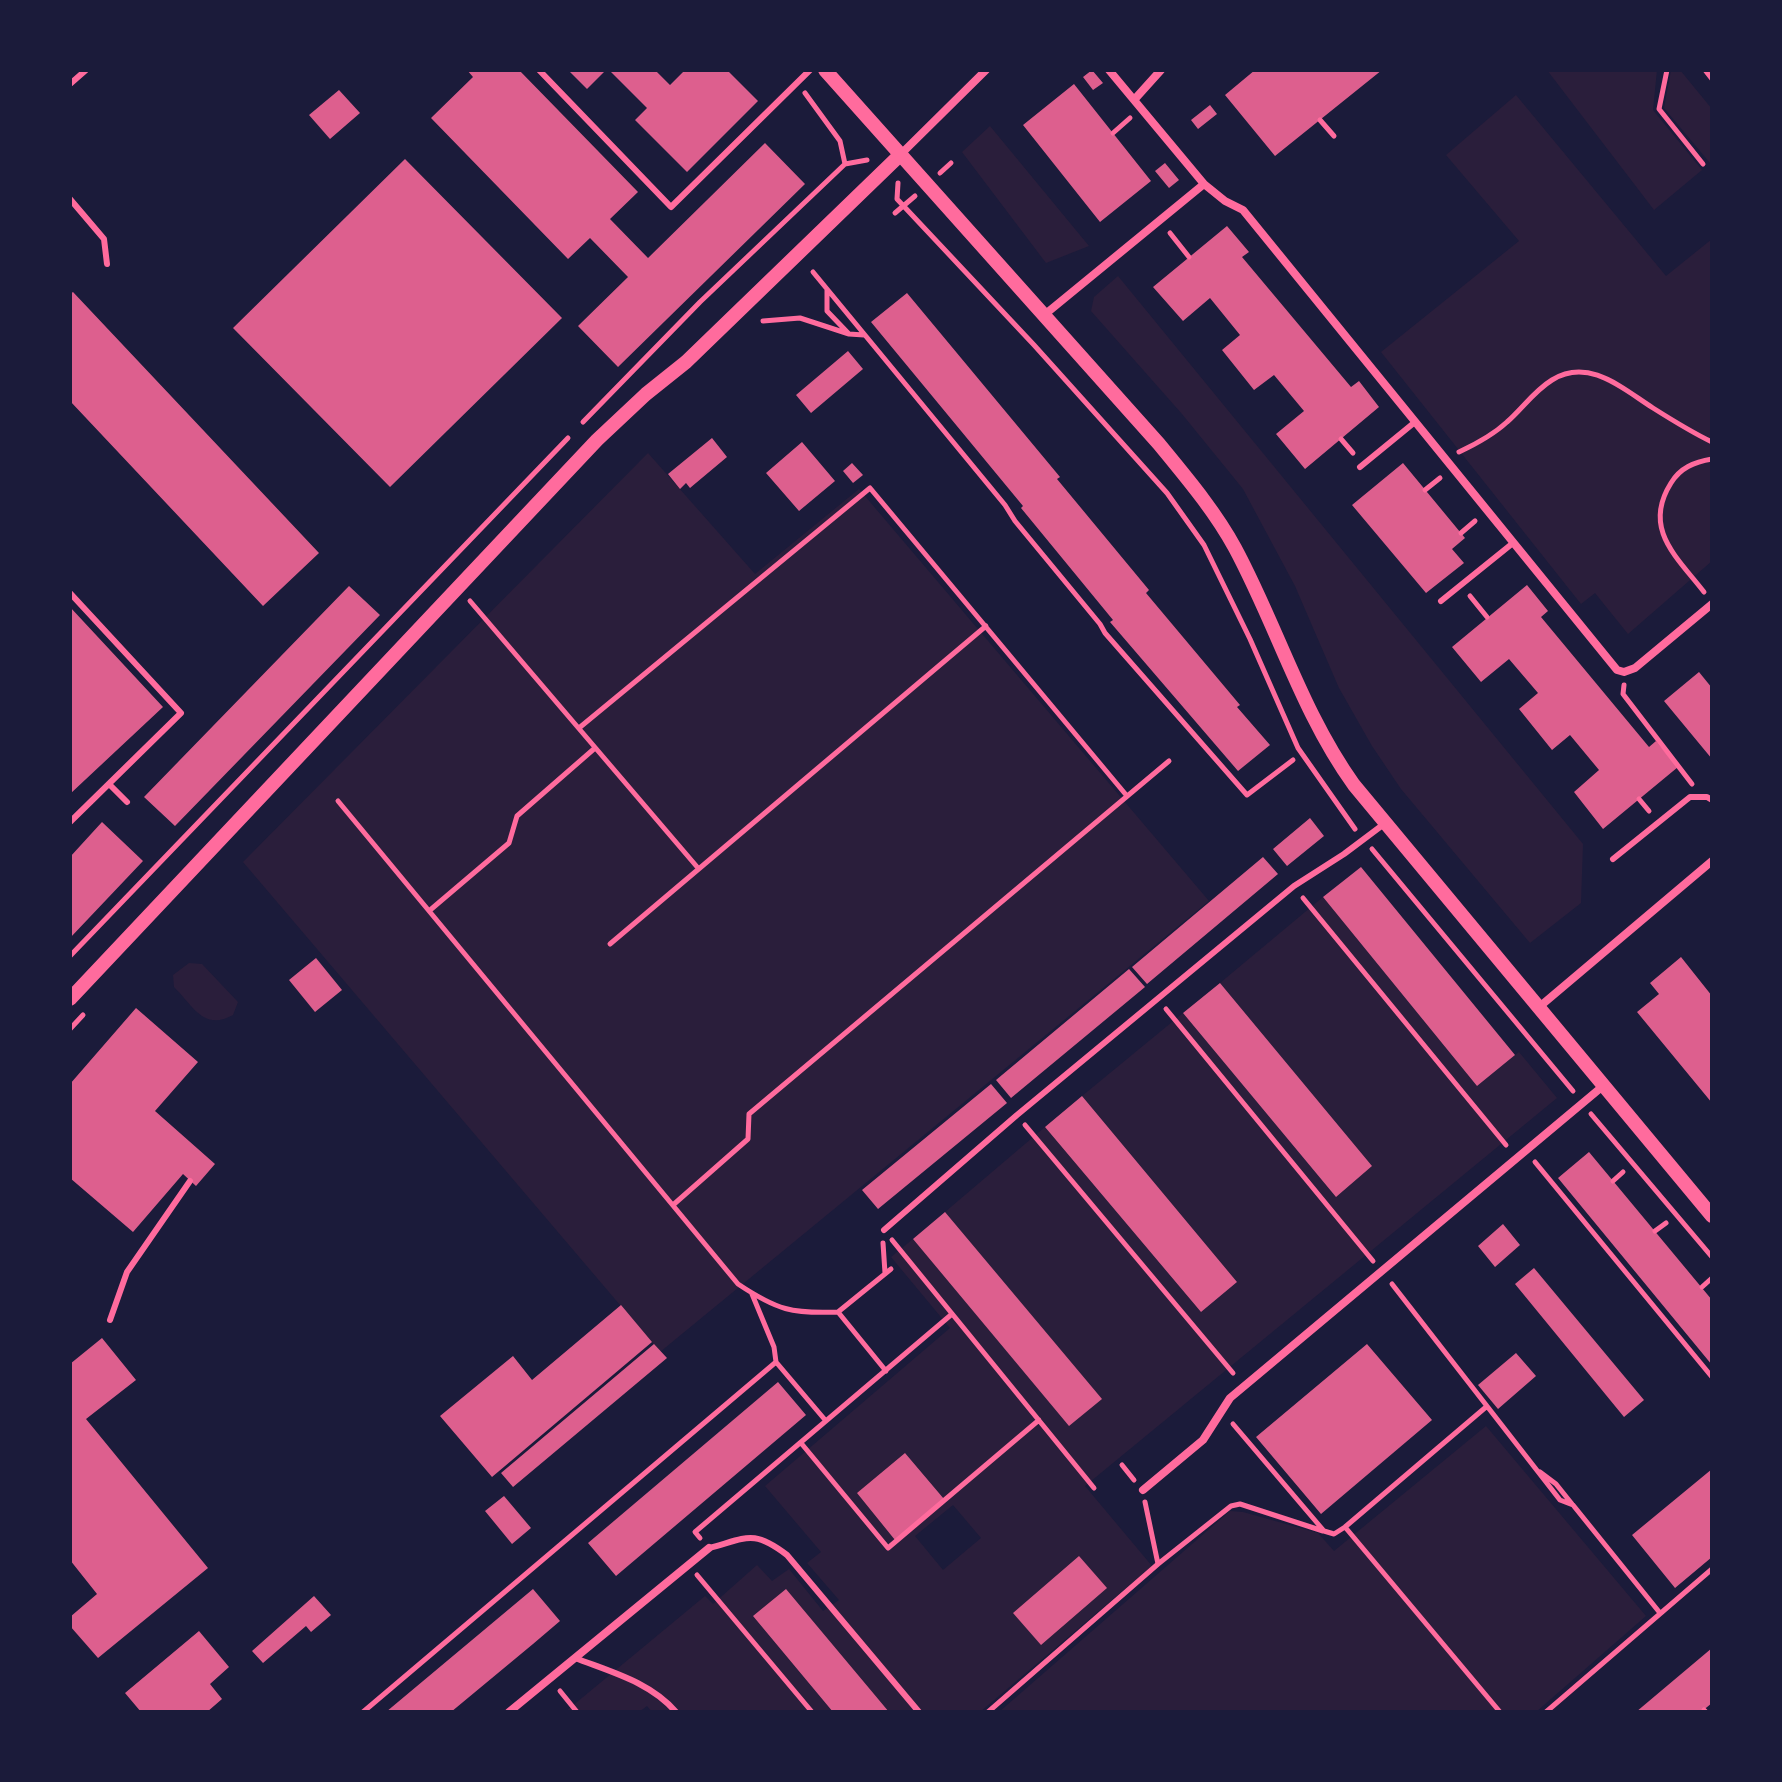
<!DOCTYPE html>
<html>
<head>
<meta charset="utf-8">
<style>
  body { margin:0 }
  #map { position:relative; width:1782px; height:1782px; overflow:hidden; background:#1b1b3a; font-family:Barlow,sans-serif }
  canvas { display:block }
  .frame { position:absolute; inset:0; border:72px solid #1b1b3a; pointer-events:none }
</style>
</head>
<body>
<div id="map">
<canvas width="1782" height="1782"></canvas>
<div class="frame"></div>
</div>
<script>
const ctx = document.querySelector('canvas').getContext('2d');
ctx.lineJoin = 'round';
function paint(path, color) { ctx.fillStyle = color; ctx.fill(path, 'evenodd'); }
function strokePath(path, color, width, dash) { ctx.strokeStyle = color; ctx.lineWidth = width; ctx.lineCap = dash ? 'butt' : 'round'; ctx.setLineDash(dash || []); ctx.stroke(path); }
const green = new Path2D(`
  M1547,70H1657L1653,110L1702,170L1654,210Z
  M1671,70H1680L1712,109L1710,163L1664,108Z
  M1516,95L1666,276L1712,239V561L1628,634L1595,593L1581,604L1381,352L1519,241L1446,155Z
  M990,126L1089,246L1046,263L962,152Z
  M1118,276L1583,844L1581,903L1530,943L1401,789L1372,746L1339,688L1295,586L1243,489L1182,414L1091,311L1094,297Z
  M648,453L755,574L859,489L1209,901L660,1352L243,862Z
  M1323,897L1477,1086L1519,1052L1557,1098L1085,1486L1152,1566L980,1712H889L753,1616L833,1712H652L647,1706L639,1712H565L705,1596L713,1604L757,1565L772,1581L789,1569L823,1611L839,1600L807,1563L821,1552L765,1486L950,1328L891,1257L913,1239L1069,1425L1101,1399L945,1212L1045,1127L1201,1312L1237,1282L1082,1096L1183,1013L1335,1196L1372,1166L1220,983ZM905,1453L944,1499L858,1493ZM953,1505L981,1538L943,1570L915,1536ZM1079,1556L1106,1588L1014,1613Z
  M189,963L202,964L238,1002L233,1015C204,1031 194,1007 174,987L173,975Z
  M1486,1426L1646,1616L1536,1712H999L1230,1511L1243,1512L1318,1533L1334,1551Z`);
const building = new Path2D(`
  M467,70H519L638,192L610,219L648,258L765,143L805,184L618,367L578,326L628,277L590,238L568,259L431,118L473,77Z
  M568,70H606L587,89Z
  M609,70H655L670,85L685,70H727L758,101L687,172L635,120L647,108Z
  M1092,70L1103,83L1093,90L1083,77Z
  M1255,70H1382L1275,156L1225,95Z
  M1074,84L1151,181L1100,222L1023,125Z
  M339,90L360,113L330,139L309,115Z
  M1210,105L1217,114L1198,129L1191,120Z
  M405,159L562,318L390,487L233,328Z
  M1165,163L1179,180L1169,188L1155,171Z
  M1227,226L1249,252L1242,257L1351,387L1359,381L1379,407L1305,469L1276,434L1304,411L1274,375L1254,390L1222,350L1240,335L1210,298L1183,321L1153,287Z
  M73,292L319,553L263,606L70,401V294Z
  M907,293L1060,477L1057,479L1149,590L1146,593L1240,705L1237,707L1270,745L1238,771L1110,622L1113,620L1021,508L1023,506L871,322Z
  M848,351L863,369L811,413L796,395Z
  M712,438L727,457L690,488L686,483L680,489L668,474Z
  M802,442L835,481L799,511L766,473Z
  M852,463L863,475L853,483L843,471Z
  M1403,463L1465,538L1452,549L1464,563L1426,593L1352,505Z
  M1527,585L1548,611L1541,617L1649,747L1656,741L1678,767L1603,829L1574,792L1599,770L1570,735L1552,750L1519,709L1538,693L1509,659L1481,682L1452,647Z
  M349,586L380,615L175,826L144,797Z
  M70,607L163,707L70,794Z
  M1699,672L1712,688V759L1664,701Z
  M1310,818L1324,836L1287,866L1273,849Z
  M102,822L143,861L70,938V857Z
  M1263,857L1278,874L1147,984L1132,967Z
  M1361,867L1515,1055L1477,1086L1323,897Z
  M1681,957L1712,996V1103L1637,1012L1659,994L1650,983Z
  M316,958L342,990L315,1012L289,980Z
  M1129,969L1145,987L1011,1098L996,1080Z
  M1220,983L1372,1166L1336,1197L1183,1013Z
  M136,1008L198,1062L155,1111L215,1164L196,1186L183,1174L133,1232L70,1178V1084Z
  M991,1084L1007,1103L878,1209L862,1190Z
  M1082,1096L1237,1282L1201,1312L1045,1127Z
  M1589,1152L1712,1300V1365L1558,1178Z
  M945,1212L1102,1399L1069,1426L913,1239Z
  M1503,1224L1520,1245L1495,1267L1478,1246Z
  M1534,1268L1644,1400L1624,1417L1515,1284Z
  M621,1305L652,1342L492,1477L440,1416L513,1356L532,1380Z
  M102,1338L136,1380L86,1419L208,1568L98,1658L70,1626V1617L97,1594L70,1560V1364Z
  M654,1344L667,1358L513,1487L501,1473Z
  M1367,1344L1432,1420L1321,1514L1256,1437Z
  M1516,1353L1536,1376L1498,1409L1478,1385Z
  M778,1382L806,1415L616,1576L588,1543Z
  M905,1453L944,1499L895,1540L857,1493Z
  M1712,1469V1557L1675,1588L1632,1535Z
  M504,1496L531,1528L512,1544L485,1511Z
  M1079,1556L1107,1588L1041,1645L1013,1613Z
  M533,1589L560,1621L533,1644L451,1712H386Z
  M786,1589L889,1712H833L753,1616Z
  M314,1596L331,1615L311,1632L306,1626L263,1663L252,1651Z
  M199,1631L229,1667L210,1684L222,1699L207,1712H141L125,1693Z
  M1712,1648V1703L1701,1712H1636Z`);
const path = new Path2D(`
  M1667,70L1659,109L1703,164
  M1705,70L1712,79
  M805,93L840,141L845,164
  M1320,120L1334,136
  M1113,133L1130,118
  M940,173L951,163
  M898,183L897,199L1034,345L1167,493L1204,545L1250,639L1298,748L1355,829
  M895,213L915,196
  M1170,233L1189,257
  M813,272L1005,505L1015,521L1100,624L1105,633L1247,795L1293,760
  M827,290V311L849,334L864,335
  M763,321L800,318L849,334
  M583,422L700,302L845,164L867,160
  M1341,439L1353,453
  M1459,452C1476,444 1493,435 1507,422C1522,409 1534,391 1552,380C1589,357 1623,389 1653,408C1672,420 1691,432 1712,442
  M1425,490L1440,478
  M1461,533L1475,521
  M1704,592C1677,557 1642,529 1671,483C1680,468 1694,462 1712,459
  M1470,596L1487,617
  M470,601L698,868
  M1624,685L1623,694L1692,784
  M579,728L870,488L1127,796
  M1639,799L1649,811
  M338,801L738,1284C777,1310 792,1314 838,1312
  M1372,849L1573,1091
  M1303,898L1506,1145
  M429,911L509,843L517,816L595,748
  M610,944L986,626
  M70,956L568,438
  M1166,1009L1373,1261
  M70,1029L83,1015
  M1591,1114L1712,1257
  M1025,1125L1233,1373
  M1535,1162L1712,1377
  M1613,1181L1623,1172
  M673,1205L748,1139L749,1114L1169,761
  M1655,1231L1666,1223
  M892,1240L1094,1488
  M883,1243L885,1273
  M1392,1284L1560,1500L1573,1505L1660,1613
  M1702,1287L1712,1278
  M752,1294L774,1347L776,1362
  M886,1371L838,1312L891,1269
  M1233,1424L1324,1531L1334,1534L1345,1527L1500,1712
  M801,1443L888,1548L1039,1420
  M1122,1465L1134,1480
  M1540,1472L1556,1484L1572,1504
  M1145,1502L1158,1564
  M1345,1527L1486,1407
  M700,1538L695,1532L952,1314
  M697,1575L812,1712
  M560,1691L577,1712
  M1704,1710L1706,1712
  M363,1712L776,1362L826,1421
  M988,1712L1158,1564L1231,1506L1240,1504L1323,1531
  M1546,1712L1712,1569`);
const service = new Path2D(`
  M539,70L671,207L810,70
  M70,84L86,70
  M70,199L104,239L107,264
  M1360,467L1415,422
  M70,593L181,713L70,822
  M1441,601L1513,543
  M110,785L127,802
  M1613,859L1690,797H1707L1712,800
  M884,1230L1017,1115L1294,886L1344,854L1384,824
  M110,1320L127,1272L190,1181
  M709,1548C747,1538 753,1529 787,1555L919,1712
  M575,1658C611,1672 650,1682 676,1712`);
const minor = new Path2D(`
  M1109,70L1204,184L1225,201L1243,210L1617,670L1624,672L1635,668L1712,604
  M1134,100L1161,70
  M900,155L986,70
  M1043,316L1204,184
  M1538,1008L1712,861
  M1143,1490L1203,1440L1230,1398L1603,1086
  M509,1712L709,1548`);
const tertiary = new Path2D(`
  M825,70L1159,444C1186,477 1215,511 1235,548C1277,626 1302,713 1354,785L1712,1216
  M70,999L597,440L646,394L686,362L900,155`);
paint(green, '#2a1e3b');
paint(building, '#dd5f8e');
strokePath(path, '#ff6b9d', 5);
strokePath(service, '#ff6b9d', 6);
strokePath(minor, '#ff6b9d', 8);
strokePath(tertiary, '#ff6b9d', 14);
</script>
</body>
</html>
